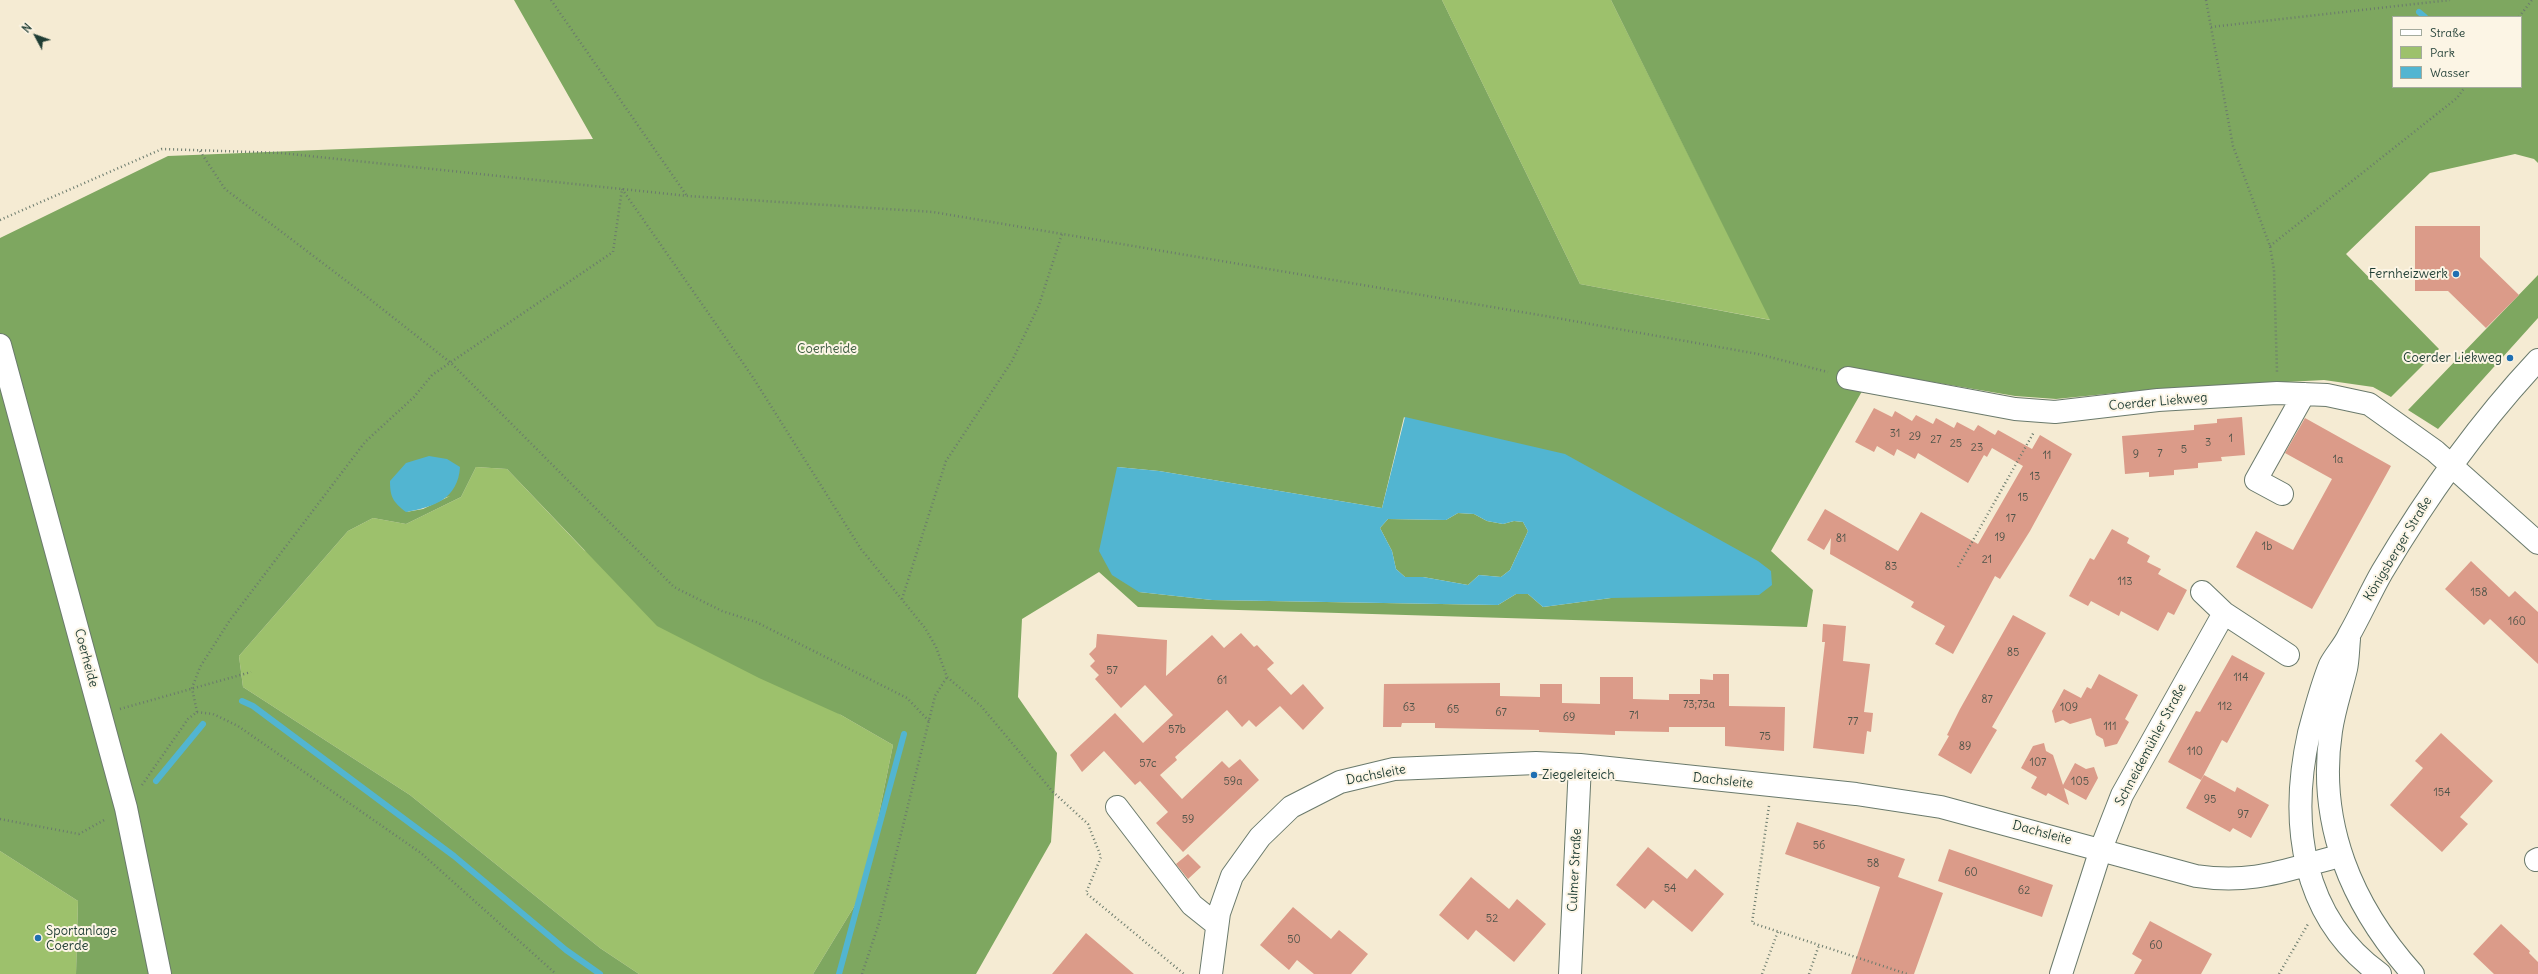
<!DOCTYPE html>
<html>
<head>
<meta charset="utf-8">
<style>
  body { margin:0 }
  #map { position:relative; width:2538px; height:974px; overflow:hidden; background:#f5ebd3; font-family:Delius,sans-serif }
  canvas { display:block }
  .legend { position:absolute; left:2392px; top:16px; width:130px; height:72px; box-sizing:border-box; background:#fcf5e5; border:1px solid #a4ab9e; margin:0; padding:5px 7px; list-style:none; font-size:12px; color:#1f3d34 }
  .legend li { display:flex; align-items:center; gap:8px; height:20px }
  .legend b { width:20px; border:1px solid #a4ab9e }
  .north { position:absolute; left:16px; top:16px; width:40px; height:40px; -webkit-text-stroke:3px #fcf5e5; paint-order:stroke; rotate:311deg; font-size:11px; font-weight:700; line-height:16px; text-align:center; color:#1f3d34 }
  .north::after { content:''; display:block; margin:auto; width:14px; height:18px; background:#1f3d34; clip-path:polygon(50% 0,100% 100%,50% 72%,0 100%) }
</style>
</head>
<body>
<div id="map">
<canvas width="2538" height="974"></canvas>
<ul class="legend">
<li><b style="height:5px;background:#fff"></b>Straße</li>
<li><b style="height:11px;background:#9dc16c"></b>Park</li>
<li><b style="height:11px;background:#52b5d1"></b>Wasser</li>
</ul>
<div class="north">N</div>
</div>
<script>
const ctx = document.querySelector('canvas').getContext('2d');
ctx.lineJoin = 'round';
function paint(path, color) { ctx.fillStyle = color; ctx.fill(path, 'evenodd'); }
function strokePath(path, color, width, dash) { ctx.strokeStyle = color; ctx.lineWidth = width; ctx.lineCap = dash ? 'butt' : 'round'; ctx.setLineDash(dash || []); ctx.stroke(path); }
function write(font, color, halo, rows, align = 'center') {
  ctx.font = font + ' Delius,sans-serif'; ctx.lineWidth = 4; ctx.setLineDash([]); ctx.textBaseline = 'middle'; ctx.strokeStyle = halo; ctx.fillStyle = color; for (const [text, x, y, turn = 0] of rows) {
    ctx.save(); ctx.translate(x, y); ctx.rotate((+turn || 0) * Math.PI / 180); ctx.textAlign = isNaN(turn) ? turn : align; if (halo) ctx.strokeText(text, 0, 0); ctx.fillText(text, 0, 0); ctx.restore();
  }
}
const green = new Path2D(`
  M1442,0H1611L1771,320L1580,284Z
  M476,467L507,469L584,550L841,715L893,745L863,892L813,974H639L600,948L410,795L243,687L239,656L348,531L373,518L406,524L461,497Z
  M0,851L78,901L76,974H0Z`);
const forest = new Path2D(`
  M514,0H1442L1580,284L1770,320L1611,0H2538V163L2534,159L2515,154L2430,173L2346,254L2439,349L2391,397L2373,387L2324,380L2155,389L2056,399L2015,396L1873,372L1771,551L1813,590L1807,627L1138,607L1099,572L1022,619L1018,697L1057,753L1051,842L976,974H813L863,892L893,745L841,715L759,678L657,626L507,469L476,467L461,497L406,524L373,518L348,531L239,656L243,687L410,795L600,948L639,974H76L78,901L0,851V238L168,156L593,139ZM2393,17H2521V87H2393ZM1404,417L1611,598L1543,607L1528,594H1516L1498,605L1212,600L1139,592L1117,467L1159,471L1382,508ZM450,496L423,509L406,512Z
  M2538,275V318L2438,429L2408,410Z
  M1458,513L1474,514L1487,521L1503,524L1514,521L1523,522L1528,531L1510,570L1501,577L1479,575L1468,585L1423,577H1405L1396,569L1392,551L1380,528L1388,519L1446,520Z`);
const water = new Path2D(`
  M1405,417L1565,454L1758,561L1771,571L1772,585L1759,595L1611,598L1543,607L1528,594H1516L1498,605L1212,600L1139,592L1112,575L1099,551L1117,467L1159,471L1382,508ZM1458,513L1474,514L1487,521L1503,524L1514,521L1523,522L1528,531L1510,570L1501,577L1479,575L1468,585L1423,577H1405L1396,569L1392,551L1380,528L1388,519L1446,520Z
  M429,456L447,459L460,467C458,499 434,507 406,512C393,502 390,497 390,481L406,463Z`);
const stream = new Path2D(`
  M2419,12L2425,17
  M242,701L253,706L454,856L566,950L600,974
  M156,781L203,724
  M839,974L904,734`);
const building = new Path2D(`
  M2415,226H2480V257L2519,295L2486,328L2448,291H2415Z
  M1874,408L1892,417L1895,411L1912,421L1916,415L1933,424L1936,418L1954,428L1957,422L1974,431L1978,425L1995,435L1998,430L2032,449L2040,435L2072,454L2030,531L2000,579L1995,576L1953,654L1935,644L1945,626L1911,607L1914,602L1830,554L1831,538L1824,550L1807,540L1825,509L1898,551L1921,512L1978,544L2023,466L1992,448L1987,457L1984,455L1968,483L1918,453L1915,459L1897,449L1894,456L1877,446L1874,452L1855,442Z
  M2242,417L2245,455L2221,457L2222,461L2198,463V468L2174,470V475L2149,477V472L2125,474L2122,436L2194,430V425L2217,423V419Z
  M2305,418L2391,466L2312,609L2236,567L2256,531L2293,550L2332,479L2285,453Z
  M2112,529L2129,538L2127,543L2150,556L2147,562L2161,569L2158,574L2187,590L2174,615L2168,612L2158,631L2121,611L2119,616L2091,601L2088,606L2069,596L2090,558L2094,560Z
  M2471,561L2509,597L2515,591L2538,612V664L2490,619L2484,625L2445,589Z
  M2013,615L2046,633L1992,727L1997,730L1971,774L1938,755L1949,736L1947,735L1960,709Z
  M1823,624L1846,626L1843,661L1870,664L1864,712L1873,713L1871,732L1867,731L1864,754L1813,748L1825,642H1822Z
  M1241,633L1254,647L1257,645L1274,663L1267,669L1291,695L1303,684L1324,708L1303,730L1280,706L1256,727L1249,720L1242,727L1227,710L1175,757L1177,760L1160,775L1182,799L1222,761L1229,768L1240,759L1259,780L1183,852L1156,823L1168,812L1140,781L1135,785L1104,751L1082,772L1070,755L1115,713L1143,743L1173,715L1145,685L1121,708L1095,679L1099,675L1090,666L1095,661L1089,654L1096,647L1097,634L1167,640L1166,676L1212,635L1224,648Z
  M2232,655L2265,673L2227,743L2222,740L2201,780L2168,762L2196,711L2200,712Z
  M1713,674H1729V706L1785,707L1784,751L1725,746V727H1669V732L1615,731V735L1539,732V730L1435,728V723H1402L1401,727H1383L1384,684L1500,683V696L1540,697V684H1562V703L1600,704V677H1633V699L1669,700V694H1700V679L1713,680Z
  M2099,674L2138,695L2125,719L2129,722L2117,744L2105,747L2103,739L2096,735L2091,718L2070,724L2063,720L2055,723L2052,711L2064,689L2081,698L2087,687L2091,689Z
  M2441,733L2493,781L2460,817L2468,824L2442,852L2390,805L2423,768L2415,761Z
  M2044,743L2046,751L2053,755L2063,785L2075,763L2086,769L2094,767L2098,778L2086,800L2064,788L2069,805L2048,793L2046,796L2031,788L2037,777L2021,768L2033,746Z
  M2204,775L2235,792L2237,787L2269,805L2251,838L2233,828L2230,832L2186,808Z
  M1797,822L1905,859L1898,877L1943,893L1914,974H1851L1880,887L1785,854Z
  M1648,847L1687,879L1695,869L1724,894L1692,932L1653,900L1645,909L1616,885Z
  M1949,849L2053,885L2042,917L1938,881Z
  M1188,854L1201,867L1188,879L1176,864Z
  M1471,877L1509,909L1517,899L1546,924L1514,962L1476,930L1468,940L1439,915Z
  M1293,907L1331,939L1339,930L1368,954L1351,974H1314L1297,960L1289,970L1260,945Z
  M2150,921L2212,954L2201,974H2134L2142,960L2132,954Z
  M2501,924L2530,951L2529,953L2538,962V974H2494L2473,954Z
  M1086,933L1134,974H1052Z`);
const path = new Path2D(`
  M551,0L687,196
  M2206,0L2233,146L2270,246L2274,270L2277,372
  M2519,17L2532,0
  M2211,27L2450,0
  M200,151L225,189L357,289L451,363L674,587L722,611L756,622L907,698L929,721
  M622,189L752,376L861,549L925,628L936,647L947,677L981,706L1053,792L1088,824L1101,857L1086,893L1184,974
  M0,220L162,149L281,153L688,196L933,212L1551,317L1758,354L1828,372
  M2270,246L2457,98L2465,87
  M1958,567L2034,432
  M902,599L946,461L1012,361L1039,305L1062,234
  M120,709L251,672
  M197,712L192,688L200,667L230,620L365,442L414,397L432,375L613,252L622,189
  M142,785L188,719L197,712L213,714L238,726L421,853L556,974
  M1769,806L1752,923L1907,974
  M0,819L79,834L106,819
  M862,974L879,923L935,696L947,677
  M1762,974L1778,931
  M1809,974L1819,945
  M2279,974L2308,924`);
const minor = new Path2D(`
  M0,345L126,808L160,974
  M1848,378L2015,409L2055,412L2158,400L2277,393L2327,395L2369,404L2435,451L2538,543
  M2282,494L2256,480L2304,394
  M2202,592L2224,613
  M2349,639C2348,649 2348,660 2346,669C2341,690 2334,710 2331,731C2317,824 2352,906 2413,974
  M1117,807L1192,905L1217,925
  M2536,860L2538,859
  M1211,974L1219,913L1232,876L1260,837L1291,807L1340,782L1394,769L1536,763L1580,765L1856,794L1941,807L2196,876C2254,885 2287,869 2340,856
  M1570,974L1580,765
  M2061,974L2101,849L2122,795L2224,613L2288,655
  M2380,974C2301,917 2289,823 2309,733C2315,711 2321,687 2330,665C2335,655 2344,646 2349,635C2361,614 2370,593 2382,572C2427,496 2478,424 2538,360`);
const markers = [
  [2456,274,4,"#1f6fb2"],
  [2510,358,4,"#1f6fb2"],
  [1534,775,4,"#1f6fb2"],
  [38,938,4,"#1f6fb2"]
];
const numberNames = [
  ["31",1895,434],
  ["29",1915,437],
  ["1",2231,439],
  ["27",1936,440],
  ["3",2208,443],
  ["25",1956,444],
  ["23",1977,448],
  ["5",2184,450],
  ["7",2160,454],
  ["9",2136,455],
  ["11",2047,456],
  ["1a",2338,460],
  ["13",2035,477],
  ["15",2023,498],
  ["17",2011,519],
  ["19",2000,538],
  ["81",1841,539],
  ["1b",2267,547],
  ["21",1987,560],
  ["83",1891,567],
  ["113",2125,582],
  ["158",2479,593],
  ["160",2517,622],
  ["85",2013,653],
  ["57",1112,671],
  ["114",2241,678],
  ["61",1222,681],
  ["87",1987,700],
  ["73;73a",1699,705],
  ["112",2225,707],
  ["63",1409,708],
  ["109",2069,708],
  ["65",1453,710],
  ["67",1501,713],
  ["71",1634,716],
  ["69",1569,718],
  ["77",1853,722],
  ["111",2110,727],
  ["57b",1177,730],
  ["75",1765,737],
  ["89",1965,747],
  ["110",2195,752],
  ["107",2038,763],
  ["57c",1148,764],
  ["59a",1233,782],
  ["105",2080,782],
  ["154",2442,793],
  ["95",2210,800],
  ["97",2243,815],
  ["59",1188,820],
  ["56",1819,846],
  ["58",1873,864],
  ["60",1971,873],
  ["54",1670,889],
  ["62",2024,891],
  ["52",1492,919],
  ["50",1294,940],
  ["60",2156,946]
];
const poiNames = [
  ["Fernheizwerk",2448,274],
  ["Coerder Liekweg",2502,358],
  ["Ziegeleiteich",1542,775,"left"],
  ["Sportanlage",46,931,"left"],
  ["Coerde",46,946,"left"]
];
const parkNames = [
  ["Coerheide",827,349]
];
const streetNames = [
  ["Coerder Liekweg",2158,402,-5],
  ["Königsberger Straße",2398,549,-59],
  ["Coerheide",86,658,75],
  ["Schneidemühler Straße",2151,745,-62],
  ["Dachsleite",1376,775,-11],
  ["Dachsleite",1723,781,6],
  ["Dachsleite",2042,833,15],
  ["Culmer Straße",1575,870,-87]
];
paint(green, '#9dc16c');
paint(forest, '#7ea760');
paint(water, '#52b5d1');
strokePath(stream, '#52b5d1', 6);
paint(building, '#db9b89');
strokePath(minor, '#6a7a6c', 24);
strokePath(path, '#6a7a6c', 2.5, [1, 3]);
strokePath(minor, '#fff', 22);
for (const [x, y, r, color] of markers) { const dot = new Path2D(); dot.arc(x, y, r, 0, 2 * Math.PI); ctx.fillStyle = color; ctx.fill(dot); strokePath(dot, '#fcf5e5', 1.5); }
write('11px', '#4e5449', null, numberNames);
write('13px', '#1f3d34', '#fcf5e5', poiNames, 'right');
write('13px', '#3e5e42', '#fcf5e5', parkNames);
write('13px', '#1f3d34', '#fcf5e5', streetNames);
</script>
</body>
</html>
